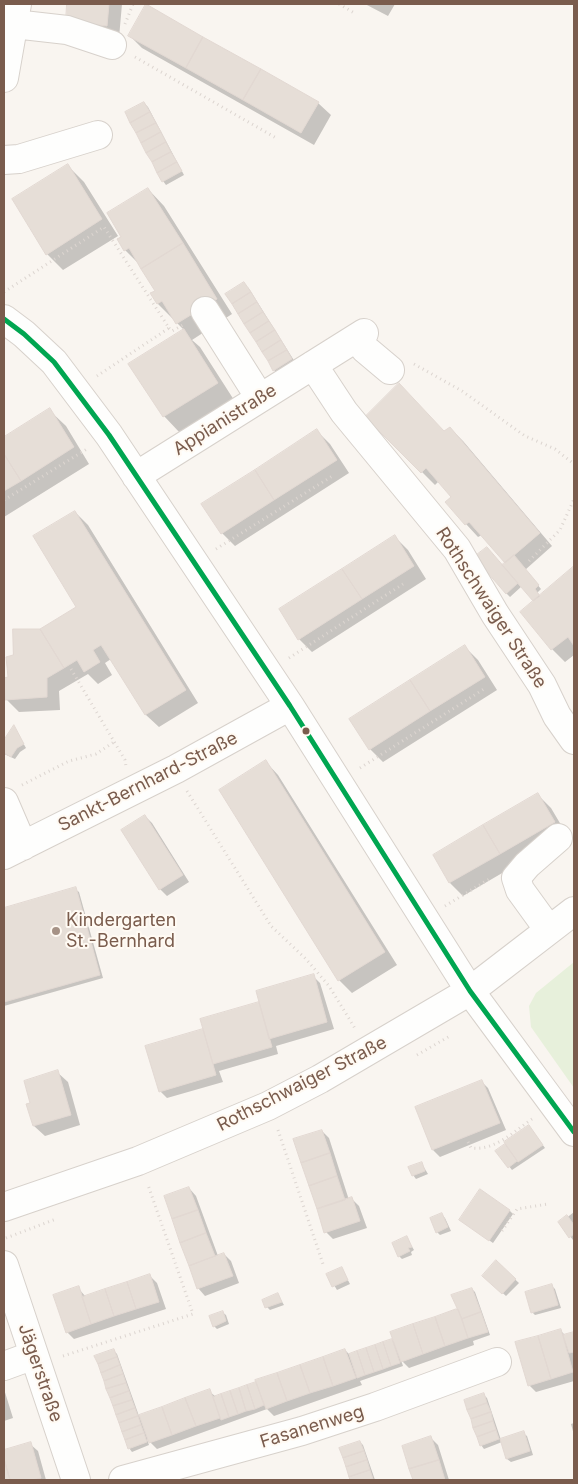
<!DOCTYPE html>
<html>
<head>
<meta charset="utf-8">
<style>
  body { margin:0 }
  #map { position:relative; width:578px; height:1484px; overflow:hidden; background:#f9f5f0; font-family:Inter,sans-serif }
  canvas { display:block }
  .frame { position:absolute; inset:0; border:5px solid #7a5c4d; pointer-events:none }
</style>
</head>
<body>
<div id="map">
<canvas width="578" height="1484"></canvas>
<div class="frame"></div>
</div>
<script>
const ctx = document.querySelector('canvas').getContext('2d');
ctx.lineJoin = 'round';
function paint(path, color) { ctx.fillStyle = color; ctx.fill(path, 'evenodd'); }
function strokePath(path, color, width, dash) { ctx.strokeStyle = color; ctx.lineWidth = width; ctx.lineCap = dash ? 'butt' : 'round'; ctx.setLineDash(dash || []); ctx.stroke(path); }
function write(font, color, halo, rows, align = 'center') {
  ctx.font = font + ' Inter,sans-serif'; ctx.lineWidth = 4; ctx.setLineDash([]); ctx.textBaseline = 'middle'; ctx.strokeStyle = halo; ctx.fillStyle = color; for (const [text, x, y, turn = 0] of rows) {
    ctx.save(); ctx.translate(x, y); ctx.rotate((+turn || 0) * Math.PI / 180); ctx.textAlign = isNaN(turn) ? turn : align; if (halo) ctx.strokeText(text, 0, 0); ctx.fillText(text, 0, 0); ctx.restore();
  }
}
const green = new Path2D(`
  M574,962V1088L531,1027L529,1006L536,993Z`);
const shadow = new Path2D(`
  M68,4H122L119,38L67,22Z
  M365,4H395L388,16Z
  M129,35L318,103L331,115L314,145L142,48Z
  M144,103L148,107L184,175L166,185L163,181Z
  M68,166L84,182L118,236L63,270L47,254Z
  M148,189L164,206L232,314L192,340L200,347L234,400L180,433L164,416L184,330L158,304L152,294L156,291L141,266L125,250L123,237Z
  M248,287L295,362L277,373L274,370Z
  M49,410L66,426L89,464L4,517V439Z
  M367,417L445,432L450,428L463,441L552,546L525,570L541,589L537,593L540,596L574,567V655L565,662L552,649L534,601L522,586L510,597L506,593L502,567L507,563L482,535L478,537L466,524L452,497L439,481L435,485Z
  M317,431L330,444L349,473L235,546L222,533Z
  M75,512L88,525L198,703L159,727L146,715L111,659L105,663L112,675L98,684L88,674L59,691L60,710L19,712L6,699L14,656L40,630L78,607Z
  M395,537L408,550L426,579L312,652L299,639Z
  M465,647L478,660L497,690L383,762L370,749L351,719Z
  M14,727L26,748L20,752L15,759L4,754V744Z
  M266,762L278,775L397,965L352,993L339,980Z
  M538,795L551,808L567,835L463,896L450,883L434,855Z
  M145,816L152,823L189,882L167,896L160,889Z
  M75,889L79,892L103,978L4,1006V909Z
  M313,976L320,983L334,1029L276,1046L278,1054L219,1071L223,1082L167,1098L160,1091L205,1029Z
  M57,1072L68,1082L80,1125L45,1136L34,1126L31,1103Z
  M481,1081L488,1088L506,1130L440,1157L433,1150L416,1108Z
  M532,1130L545,1148L512,1170L497,1151Z
  M322,1131L329,1138L349,1200L352,1199L359,1206L367,1228L333,1239L326,1232Z
  M422,1164L428,1174L416,1179L413,1175Z
  M189,1188L196,1196L218,1256L224,1254L231,1261L239,1283L205,1296L198,1288L165,1197Z
  M509,1210L513,1214L493,1243L460,1220Z
  M574,1212V1239L573,1240L560,1223Z
  M442,1215L445,1218L451,1231L440,1235L437,1232Z
  M407,1238L414,1250L411,1252L412,1255L402,1259L399,1256Z
  M496,1262L519,1283L506,1296L484,1276Z
  M342,1269L350,1284L337,1290L328,1275Z
  M150,1276L157,1283L166,1309L74,1339L67,1332L78,1288L86,1297Z
  M552,1286L555,1289L561,1308L535,1315L532,1312Z
  M472,1289L475,1292L490,1335L473,1341L474,1345L409,1368L401,1360L403,1366L360,1381L362,1385L274,1416L267,1409L157,1449L147,1439L149,1445L132,1452L129,1448L113,1350L117,1354L139,1416L209,1391L216,1397L345,1350L350,1355L392,1340L396,1345L458,1310Z
  M278,1295L284,1305L270,1310L267,1307Z
  M222,1312L226,1315L229,1324L217,1329L214,1326Z
  M561,1331L566,1336L574,1334V1381L536,1392L529,1385Z
  M4,1389L13,1418L4,1421Z
  M484,1395L487,1398L501,1440L523,1433L527,1436L533,1455L511,1462L507,1459L502,1442L484,1449L481,1445Z
  M574,1423V1435L571,1424Z
  M431,1438L438,1445L449,1480H414L403,1447Z
  M360,1442L363,1445L375,1480H352L341,1449Z
  M30,1444L38,1451L46,1480H4V1452Z`);
const building = new Path2D(`
  M67,4H109L107,26L66,22Z
  M146,4L203,37L186,68L128,36Z
  M203,37L261,69L243,100L186,68Z
  M261,69L319,102L301,133L243,100Z
  M144,102L150,112L130,123L125,112Z
  M150,112L156,123L136,133L130,123Z
  M156,123L161,132L141,143L136,133Z
  M161,132L166,142L146,153L141,143Z
  M166,142L171,152L152,162L146,153Z
  M171,152L177,162L157,173L152,162Z
  M177,162L182,171L162,182L157,173Z
  M68,164L102,219L46,255L12,199Z
  M148,188L183,243L141,269L129,248L124,251L117,239L121,237L107,213Z
  M183,243L217,299L176,324L162,301L157,304L150,293L155,291L141,269Z
  M244,282L251,292L232,304L225,294Z
  M251,292L257,302L238,314L232,304Z
  M257,302L263,312L244,324L238,314Z
  M263,312L269,321L250,333L244,324Z
  M269,321L275,330L256,342L250,333Z
  M184,329L218,383L163,417L128,364Z
  M275,330L281,340L262,352L256,342Z
  M281,340L287,350L268,361L262,352Z
  M287,350L292,359L273,371L268,361Z
  M399,383L444,431L450,427L540,533L505,563L469,522L465,525L445,502L451,497L426,468L421,473L365,417Z
  M50,408L74,447L21,481L4,454V437Z
  M317,429L337,460L274,500L255,470Z
  M4,454L21,481L4,491Z
  M255,470L274,500L221,534L201,504Z
  M75,511L186,690L145,715L101,645L93,650L100,662L84,672L77,660L64,668L40,629L76,607L33,536Z
  M395,535L414,566L362,599L342,569Z
  M487,547L518,583L506,594L474,557Z
  M514,555L539,585L535,589L540,596L533,601L502,565Z
  M574,566V646L568,637L551,650L520,612Z
  M342,569L362,599L298,640L279,609Z
  M13,629H40L64,668L47,678V697L5,700L4,678L8,677L6,657L13,655Z
  M465,645L485,677L430,711L410,680Z
  M410,680L430,711L369,750L349,719Z
  M14,725L24,744L17,748L11,757L4,753V740Z
  M266,760L385,952L338,981L219,790Z
  M538,793L555,822L500,854L483,825Z
  M145,815L183,875L159,890L121,830Z
  M483,825L500,854L449,883L433,855Z
  M76,887L100,975L4,1002V908Z
  M314,974L327,1022L269,1039L256,991Z
  M259,1002L272,1047L213,1064L200,1019Z
  M203,1029L216,1075L159,1092L145,1046Z
  M58,1070L71,1115L33,1126L26,1104L30,1103L24,1081Z
  M482,1080L500,1123L432,1150L415,1107Z
  M529,1125L543,1145L518,1162L504,1142Z
  M322,1130L330,1153L301,1163L293,1139Z
  M505,1144L517,1161L508,1168L495,1151Z
  M330,1153L337,1176L309,1186L301,1163Z
  M422,1162L425,1171L412,1176L408,1167Z
  M337,1176L345,1200L317,1209L309,1186Z
  M189,1187L198,1210L172,1219L164,1196Z
  M480,1189L510,1210L489,1241L459,1220Z
  M352,1197L360,1221L324,1233L317,1209Z
  M198,1210L206,1233L180,1243L172,1219Z
  M442,1213L448,1227L436,1233L430,1218Z
  M567,1215L574,1225V1234L569,1238L558,1222Z
  M206,1233L215,1256L189,1266L180,1243Z
  M407,1236L412,1247L408,1248L410,1251L398,1257L392,1243Z
  M224,1253L233,1276L197,1289L189,1266Z
  M496,1260L516,1279L502,1294L482,1276Z
  M342,1267L348,1280L332,1287L326,1274Z
  M150,1274L159,1302L136,1309L127,1282Z
  M127,1282L136,1309L114,1316L105,1289Z
  M552,1284L558,1305L531,1313L525,1292Z
  M79,1286L91,1324L66,1333L53,1295Z
  M472,1288L481,1312L462,1319L451,1295Z
  M105,1289L114,1316L91,1324L82,1297Z
  M278,1293L282,1302L265,1308L262,1300Z
  M456,1309H458L468,1338L445,1346L435,1317Z
  M223,1311L226,1321L213,1327L209,1316Z
  M481,1312L488,1332L468,1338L462,1319Z
  M435,1317L445,1346L423,1354L413,1324Z
  M413,1324L423,1354L401,1362L390,1332Z
  M561,1329L573,1372L551,1379L538,1336Z
  M574,1332V1352L569,1353L563,1335Z
  M538,1336L551,1379L528,1386L515,1342Z
  M392,1339L400,1363L391,1366L383,1342Z
  M383,1342L391,1366L383,1369L375,1345Z
  M375,1345L383,1369L374,1372L366,1348Z
  M366,1348L374,1372L365,1375L357,1351Z
  M114,1349L117,1357L98,1364L94,1356Z
  M345,1349L356,1378L333,1386L323,1357Z
  M357,1351L365,1375L357,1378L349,1354Z
  M117,1357L120,1365L101,1373L98,1364Z
  M323,1357L333,1386L310,1393L300,1365Z
  M120,1365L123,1374L104,1381L101,1373Z
  M300,1365L310,1393L287,1401L277,1373Z
  M277,1373L287,1401L266,1409L255,1380Z
  M123,1374L126,1383L106,1389L104,1381Z
  M256,1382L264,1405L255,1409L247,1385Z
  M126,1383L129,1391L110,1398L106,1389Z
  M247,1385L255,1409L246,1411L239,1388Z
  M239,1388L246,1411L238,1414L230,1391Z
  M210,1389L220,1418L196,1426L185,1398Z
  M129,1391L132,1400L113,1406L110,1398Z
  M230,1391L238,1414L229,1417L221,1394Z
  M484,1393L487,1403L467,1410L464,1400Z
  M221,1394L229,1417L221,1420L213,1397Z
  M185,1398L196,1426L172,1435L162,1407Z
  M132,1400L135,1408L116,1415L113,1406Z
  M487,1403L491,1412L471,1419L467,1410Z
  M162,1407L172,1435L149,1443L139,1415Z
  M135,1408L138,1416L119,1423L116,1415Z
  M491,1412L493,1421L473,1428L471,1419Z
  M138,1416L141,1425L122,1432L119,1423Z
  M493,1421L496,1430L477,1437L473,1428Z
  M141,1425L144,1433L125,1440L122,1432Z
  M496,1430L499,1439L480,1446L477,1437Z
  M524,1431L530,1451L506,1459L500,1439Z
  M144,1433L147,1442L128,1449L125,1440Z
  M431,1436L439,1460L409,1469L402,1446Z
  M360,1441L364,1451L343,1458L339,1448Z
  M31,1442L41,1478L32,1480H10L4,1459V1450Z
  M364,1451L367,1460L346,1467L343,1458Z
  M4,1459L10,1480H4Z
  M367,1460L370,1470L349,1477L346,1467Z
  M439,1460L445,1480H413L409,1469Z
  M370,1470L373,1479L368,1480H350L349,1477Z`);
const path = new Path2D(`
  M339,4L356,14
  M125,24L133,4
  M135,57L278,139
  M4,292L104,227L169,328L97,376
  M169,328L172,331L183,325
  M414,364L462,391L525,436L555,449L574,464
  M4,500L87,449
  M216,549L334,475
  M529,561L560,530L574,499
  M289,658L403,584
  M71,669L125,760L126,766
  M360,768L484,689
  M22,785L69,761L96,754L114,742
  M187,791L271,926L306,959L329,986L356,1030
  M445,906L491,878
  M417,1055L450,1036
  M278,1130L324,1267
  M468,1142L471,1148C495,1151 513,1132 532,1119
  M502,1231L517,1209L548,1204
  M6,1238L56,1219
  M63,1356L193,1314L148,1185`);
const minor = new Path2D(`
  M14,24L67,30L112,45
  M4,78L17,4
  M4,160L19,159L98,135
  M205,311L260,398
  M4,319L24,334L54,362L109,435L290,706L470,991L574,1132
  M357,338L365,349L390,370
  M313,365L344,412L457,549L495,614L542,685L557,716L574,740
  M136,476L364,333
  M4,802L23,846
  M4,855L176,769L290,706
  M549,930L520,890L516,878L527,865L558,838
  M4,1207L138,1161L268,1106L320,1079L470,991L574,911
  M4,1265L76,1480
  M4,1366L34,1355
  M123,1480L302,1431L375,1407L497,1362`);
const bus1 = new Path2D(`
  M4,319L24,334L54,362L109,435L290,706L470,991L574,1132`);
const markers = [
  [306,731,4.5,"#7a5c4d"],
  [56,931,5,"#a69286"]
];
const streetNames = [
  ["Appianistraße",225,420,-32],
  ["Rothschwaiger Straße",491,608,57],
  ["Sankt-Bernhard-Straße",148,782,-27],
  ["Rothschwaiger Straße",302,1084,-27],
  ["Jägerstraße",40,1373,71],
  ["Fasanenweg",312,1427,-17]
];
const poiNames = [
  ["Kindergarten",66,921],
  ["St.-Bernhard",66,942]
];
paint(green, '#e7f0db');
paint(shadow, '#0003');
paint(building, '#e6ded7');
strokePath(building, '#e2d8d2', 1);
strokePath(minor, '#d7d1cb', 30);
strokePath(path, '#dcd5d0', 3, [1, 4]);
strokePath(minor, '#fefefd', 28);
strokePath(bus1, '#00a651', 5);
for (const [x, y, r, color] of markers) { const dot = new Path2D(); dot.arc(x, y, r, 0, 2 * Math.PI); ctx.fillStyle = color; ctx.fill(dot); strokePath(dot, '#fffaf3', 2); }
write('18px', '#7a5c4d', '#fffaf3', streetNames);
write('18px', '#7a5c4d', '#fffaf3', poiNames, 'left');
</script>
</body>
</html>
